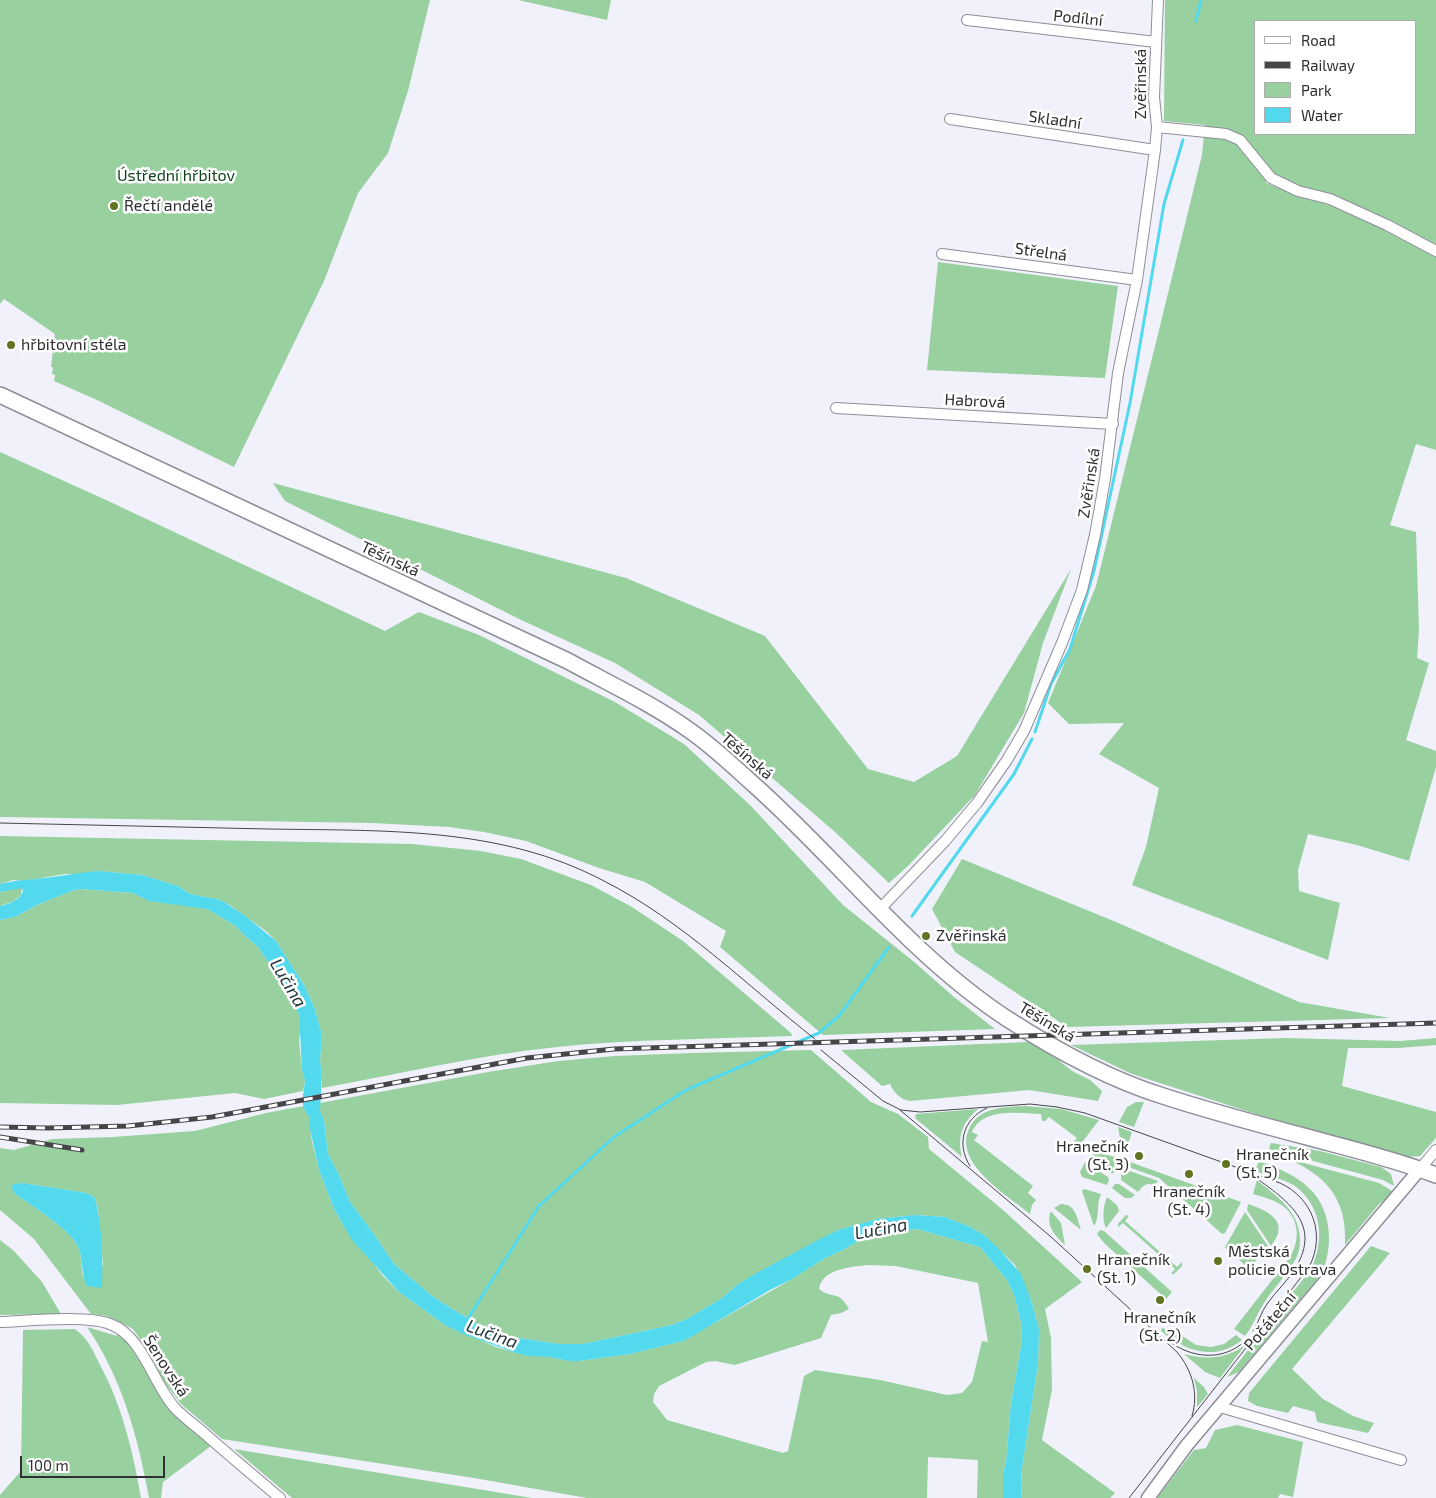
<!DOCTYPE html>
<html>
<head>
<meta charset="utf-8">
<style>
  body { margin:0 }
  #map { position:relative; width:1436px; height:1498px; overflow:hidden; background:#f1f1fb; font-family:"Exo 2",sans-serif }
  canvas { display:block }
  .legend { position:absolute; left:1254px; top:20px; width:162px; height:115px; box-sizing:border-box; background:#fff; border:1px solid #acacad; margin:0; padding:6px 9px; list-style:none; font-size:15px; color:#2f2f32 }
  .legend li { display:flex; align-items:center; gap:10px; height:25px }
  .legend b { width:25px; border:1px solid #acacad }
  .scale { position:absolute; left:20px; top:1456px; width:145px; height:22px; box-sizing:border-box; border:2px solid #2f2f32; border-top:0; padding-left:6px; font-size:15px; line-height:18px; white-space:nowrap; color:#2f2f32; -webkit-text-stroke:4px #fff; paint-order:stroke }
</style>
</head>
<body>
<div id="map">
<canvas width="1436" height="1498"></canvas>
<ul class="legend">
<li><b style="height:6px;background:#fff"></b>Road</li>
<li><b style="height:6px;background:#46464a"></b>Railway</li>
<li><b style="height:14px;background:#98d09f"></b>Park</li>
<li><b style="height:14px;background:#53d9ee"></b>Water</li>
</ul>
<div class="scale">100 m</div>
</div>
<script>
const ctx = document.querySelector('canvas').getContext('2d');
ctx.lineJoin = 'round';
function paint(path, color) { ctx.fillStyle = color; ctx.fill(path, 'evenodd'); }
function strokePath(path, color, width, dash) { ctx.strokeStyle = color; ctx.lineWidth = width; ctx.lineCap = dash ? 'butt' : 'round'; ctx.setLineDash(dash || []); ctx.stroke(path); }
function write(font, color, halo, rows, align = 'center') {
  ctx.font = font + ' "Exo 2",sans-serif'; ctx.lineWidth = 5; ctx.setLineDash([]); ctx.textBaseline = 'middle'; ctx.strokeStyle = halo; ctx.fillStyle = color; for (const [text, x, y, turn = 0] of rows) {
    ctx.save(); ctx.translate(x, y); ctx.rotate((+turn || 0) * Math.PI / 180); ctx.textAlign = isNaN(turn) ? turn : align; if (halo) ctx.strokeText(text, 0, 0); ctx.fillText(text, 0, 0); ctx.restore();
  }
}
const green = new Path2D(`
  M0,0H430L408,91L388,153L358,193L324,281L234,467L97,400L54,381L55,375L52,374L53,367H51L55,334L4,299L0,304Z
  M518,0H611L607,20Z
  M1165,0H1436V245L1333,194L1299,186L1272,174L1264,161L1266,183L1288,192L1350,212L1436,257V450L1416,444L1390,525L1416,532L1419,630L1417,658L1429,663L1406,740L1436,751V767L1409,861L1357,845L1308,834L1298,870L1299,891L1340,903L1328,960L1132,885L1146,847L1159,788L1099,754L1124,723L1069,724L1048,703L1096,586L1202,155L1205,125L1164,121ZM1255,21H1415V134H1255Z
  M938,262L1118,286L1105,378L927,370Z
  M0,452L106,500L385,631L419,612L479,635L615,702L684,744L751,806L843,905L913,961L954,997L995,1029L823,1035L720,947L726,931L645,882L599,868L526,841L484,832L449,827L372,823L0,817Z
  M273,483L626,578L765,636L868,769L914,782L957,756L1071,569L1043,643L1024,713L975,795L909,865L889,883L835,832L699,715L615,663L519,619L285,501Z
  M0,836L412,844L481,851L521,859L591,885L632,907L683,941L791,1033L792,1036C713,1039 635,1039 557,1047C478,1055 400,1074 322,1088V1074L320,1061L322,1035L314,1006L304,985L276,941L267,932L231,906L221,900L190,894L178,886L142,875L99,871L78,874H65L24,881L13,880L0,884Z
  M962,859L1116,922L1299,1002L1390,1018L1067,1027L955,952L932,909Z
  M16,888H22L21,895L14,901L0,906V892Z
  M81,889L133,893L150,901L199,907L207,909L236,926L244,935L258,947L273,969L282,979L295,1003L299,1014L301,1026L299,1040L302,1070L305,1081L303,1091L264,1099L235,1093L117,1105L0,1103V920L15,917L39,904L74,890Z
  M1285,1038L1400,1041L1436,1038V1045L1399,1048H1348L1342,1086L1436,1112V1138L1420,1156L1408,1157L1259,1115L1132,1074L1071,1045Z
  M1029,1042L1056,1058L1072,1071L1090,1080L1102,1091L1098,1101L1029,1090L910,1101C901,1100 894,1093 890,1084L882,1086L841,1050Z
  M811,1050L871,1102L898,1114L928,1137L929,1149L1003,1210L1082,1282L1045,1309L1051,1338L1052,1390L1042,1440L1115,1493L1110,1498H1022L1021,1486L1022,1468L1038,1364L1039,1329L1031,1300L1015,1265L984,1235L970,1227L945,1217L916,1215L877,1219L838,1230L737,1285L722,1298L687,1319L672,1325L583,1344H559L499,1335L484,1328L449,1307L431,1295L394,1264L371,1230L350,1202L339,1175L328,1154L324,1120L320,1111V1103L488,1072L558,1061L615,1056L691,1053Z
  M1136,1102H1144L1134,1127L1119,1122L1127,1107Z
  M304,1106L305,1111L310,1117V1129L312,1141L319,1170L334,1209L342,1223L383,1276L399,1292L445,1325L496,1347L528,1356L540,1355L569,1361H579L630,1354L683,1341L792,1279L825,1258L843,1250L858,1241L876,1235L917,1229L980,1247L1007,1280L1014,1295L1022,1326L1021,1347L1011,1403L1006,1463L1003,1473V1498H977L978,1460L928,1457L927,1498H587L474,1478L222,1439L181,1404L164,1382L149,1352L133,1329L107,1316L91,1314L34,1239L0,1210V1148L14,1150L52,1139L113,1137L195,1131L266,1113ZM22,1183L87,1193L95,1198L98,1210L103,1265L83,1277C81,1267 82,1252 76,1243C68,1229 29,1203 15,1194ZM867,1265L896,1266L978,1283L988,1342L982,1341L972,1382L962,1393L947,1395L880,1380L815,1370L804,1376L788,1451L783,1453L667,1420L653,1402L654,1394L659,1386L706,1362L715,1361L735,1365L821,1338L831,1315L841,1313L849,1309C838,1289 833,1300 819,1289C822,1269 850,1267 867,1265Z
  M1025,1106L1061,1109L1099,1120L1077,1149L1073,1143L1077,1138L1049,1117L1045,1121H1042L1041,1114C1020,1113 982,1107 972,1132L978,1135L974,1140L1033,1186L1028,1193L1036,1200L1032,1205L1030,1214C1007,1195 951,1162 970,1127C980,1107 1005,1107 1025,1106Z
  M978,1109C962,1123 957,1136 962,1157L915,1118L916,1114Z
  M1118,1127L1132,1132L1127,1147L1120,1138Z
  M1271,1143L1320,1151L1381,1167L1391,1174L1394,1186L1383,1180L1269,1149Z
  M1100,1153L1123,1159L1114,1173H1110L1088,1158L1093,1154Z
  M1292,1160L1379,1183L1392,1191L1390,1196L1379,1204L1345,1245C1347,1203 1330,1178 1292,1161Z
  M1259,1161C1298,1175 1329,1192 1329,1239C1329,1251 1326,1265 1320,1275C1312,1287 1301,1297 1293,1308C1275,1329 1257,1350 1239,1372L1227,1377L1311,1269C1325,1241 1322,1206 1295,1186C1284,1179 1268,1176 1255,1171Z
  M1085,1162L1108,1177L1109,1180L1107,1185L1082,1177L1080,1172Z
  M1130,1162L1241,1202L1225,1233L1222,1234L1159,1178L1131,1168L1129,1166Z
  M1126,1170H1127L1158,1181L1154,1186C1146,1181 1143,1187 1138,1192L1121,1180V1175Z
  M1257,1180C1277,1197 1300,1211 1300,1240C1300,1248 1298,1256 1294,1262C1285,1277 1273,1289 1264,1303C1257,1314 1253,1326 1245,1336L1234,1329L1290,1257C1300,1241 1300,1219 1283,1206C1275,1200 1263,1197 1253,1194Z
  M1115,1184H1119L1135,1195L1131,1198H1125L1112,1188Z
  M1084,1189L1101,1194C1096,1204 1100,1218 1094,1226L1082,1191Z
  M1107,1197L1117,1205L1119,1211L1106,1228C1102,1220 1103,1206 1107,1197Z
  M1061,1204C1076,1204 1077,1218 1081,1230L1054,1208Z
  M1248,1204C1268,1211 1291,1221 1271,1246L1247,1210Z
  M1051,1211L1061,1223L1065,1245C1055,1236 1045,1225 1051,1211Z
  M1245,1212L1268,1246L1250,1268L1247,1267L1225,1247Z
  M1126,1215L1129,1216L1125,1221L1177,1267L1182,1262V1266L1174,1274H1171L1175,1269L1123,1223L1118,1227V1224Z
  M1100,1230L1104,1231L1172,1292L1166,1299L1104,1243L1097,1234Z
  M0,1240L13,1250L42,1282L61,1314L0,1315Z
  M1371,1246L1390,1253L1292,1369L1323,1399L1353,1416L1374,1423L1368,1433L1317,1422L1315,1412L1293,1406L1288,1413L1257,1406L1248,1401L1249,1393Z
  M87,1327L117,1336L118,1328L129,1337L164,1394L215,1443L163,1482L161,1498H149C138,1437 122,1378 87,1327Z
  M1162,1328L1178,1333L1196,1345L1211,1347L1224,1344L1236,1335L1242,1340C1215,1362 1185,1351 1161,1331Z
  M75,1329C88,1339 92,1348 99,1363C122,1405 133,1451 141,1498H0V1495L21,1471L23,1330Z
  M1246,1344L1220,1378L1205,1372L1184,1354C1206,1360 1228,1359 1246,1344Z
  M1194,1378L1204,1387L1208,1394L1197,1407V1391Z
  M1237,1425L1303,1442L1293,1497L1280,1494L1278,1498H1157L1194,1450L1206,1448L1215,1430Z
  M234,1449L532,1498H292Z`);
const water = new Path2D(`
  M99,871L142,875L178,886L190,894L221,900L244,915L276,941L304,985L314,1006L319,1024L322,1035L320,1061L322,1074L320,1111L324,1120L328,1154L339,1175L350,1202L371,1230L394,1264L431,1295L449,1307L484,1328L499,1335L559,1344H583L672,1325L687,1319L722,1298L737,1285L753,1275L818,1240L838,1230L877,1219L916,1215L945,1217L970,1227L984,1235L999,1249L1021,1274L1031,1300L1039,1329L1038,1364L1022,1468L1021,1486L1022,1498H1003V1473L1006,1463L1011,1403L1021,1347L1022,1326L1014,1295L1007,1280L980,1247L917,1229L876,1235L858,1241L843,1250L825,1258L792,1279L770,1290L691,1337L683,1341L630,1354L579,1361H569L549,1357L528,1356L516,1353L463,1334L445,1325L399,1292L352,1240L334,1209L319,1170L310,1129V1118L305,1111L303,1105V1095L305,1081L302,1070L299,1014L282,980L273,969L258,947L244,935L236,926L207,909L149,901L133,893L81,889L74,890L39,904L15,917L0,920V906C9,904 20,900 23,891L22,888L0,892V884C14,880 29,880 44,878C62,876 81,872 99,871Z
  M22,1183L87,1193L95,1198C102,1226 103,1258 102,1288L87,1286C80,1272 84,1256 76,1243C68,1229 30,1204 15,1194L11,1187L14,1184Z`);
const stream = new Path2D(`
  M1196,21L1201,0
  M1035,732L1051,684L1070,649L1094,571L1130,403L1164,204L1183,140
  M912,916L1014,774L1032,739
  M467,1320L539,1206L614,1137L686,1090L819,1033L839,1016L889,947`);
const minor = new Path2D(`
  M967,20L1156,42
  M950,119L1155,150
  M1157,127L1226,134L1240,140L1271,178L1298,191L1330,199L1387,225L1436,251
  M942,254L1137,280
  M836,408L1113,424
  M880,909L945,841L977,803L1007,760L1024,731L1062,643L1082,590L1095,535L1105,479L1118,373L1137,280L1155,150L1157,127L1154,97L1158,0
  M1420,1169L1436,1150
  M0,1322C28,1321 85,1315 110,1324C142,1335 153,1383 174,1407C183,1417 195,1425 205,1434C230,1456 255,1477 280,1498
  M1220,1407L1401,1460`);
const tertiary = new Path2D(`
  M1148,1498L1187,1445L1420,1169`);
const secondary = new Path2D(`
  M0,395L568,661C608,683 651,703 689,730C711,745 732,765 752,783C838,859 909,954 1006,1018C1054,1049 1108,1079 1163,1096C1215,1113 1269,1127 1322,1141C1360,1151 1399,1161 1436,1175`);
const tram = new Path2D(`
  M0,823C89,825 179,827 268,829C383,831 500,826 604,881C683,921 746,985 815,1039
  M821,1050L883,1101L901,1110L920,1112L1030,1104L1057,1107L1085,1113L1280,1183C1313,1198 1326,1235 1309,1267L1129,1498
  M900,1110L1050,1236L1177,1352C1192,1370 1199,1393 1192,1416
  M970,1166C956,1144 963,1119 987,1108
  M1253,1331C1259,1322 1261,1312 1267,1304C1276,1291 1288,1281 1296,1267C1321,1225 1289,1202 1259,1180
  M1173,1344C1197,1360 1228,1360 1248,1338`);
const rail = new Path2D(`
  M0,1127L48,1128L128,1126L212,1117L527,1058L614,1049L1436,1023
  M0,1137L82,1150`);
const markers = [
  [114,206,5,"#617423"],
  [11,345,5,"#617423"],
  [926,936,5,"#617423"],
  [1139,1156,5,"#617423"],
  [1226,1164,5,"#617423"],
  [1189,1174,5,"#617423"],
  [1218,1261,5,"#617423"],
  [1087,1269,5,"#617423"],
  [1160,1300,5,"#617423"]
];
const streetNames = [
  ["Podílní",1078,18,6],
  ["Zvěřinská",1141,84,-90],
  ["Skladní",1055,120,8],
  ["Střelná",1041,252,8],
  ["Habrová",975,401,3],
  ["Zvěřinská",1089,483,-81],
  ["Těšínská",390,559,25],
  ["Těšínská",747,756,41],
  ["Těšínská",1047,1022,31],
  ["Počáteční",1270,1321,-50],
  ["Šenovská",166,1366,57]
];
const parkNames = [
  ["Ústřední hřbitov",176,176]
];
const poiNames = [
  ["Řečtí andělé",124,206],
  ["hřbitovní stéla",21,345],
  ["Zvěřinská",936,936],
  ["Hranečník",1129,1147,"right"],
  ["(St. 3)",1129,1165,"right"],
  ["Hranečník",1236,1155],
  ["(St. 5)",1236,1173],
  ["Hranečník",1189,1192,"center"],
  ["(St. 4)",1189,1210,"center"],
  ["Městská",1228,1252],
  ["policie Ostrava",1228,1270],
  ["Hranečník",1097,1260],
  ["(St. 1)",1097,1278],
  ["Hranečník",1160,1318,"center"],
  ["(St. 2)",1160,1336,"center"]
];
const waterNames = [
  ["Lučina",288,983,59],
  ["Lučina",881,1229,-10],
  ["Lučina",492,1334,20]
];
paint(green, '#98d09f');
paint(water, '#53d9ee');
strokePath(stream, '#53d9ee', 3);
strokePath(minor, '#8e8e97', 12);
strokePath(tertiary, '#8e8e97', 15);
strokePath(secondary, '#8e8e97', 18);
strokePath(minor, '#fff', 10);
strokePath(tertiary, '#fff', 12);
strokePath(secondary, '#fff', 15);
strokePath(tram, '#46464a', 1);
strokePath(rail, '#46464a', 5);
strokePath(rail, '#fff', 3, [9]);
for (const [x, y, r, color] of markers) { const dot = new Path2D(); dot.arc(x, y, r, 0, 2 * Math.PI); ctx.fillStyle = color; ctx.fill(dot); strokePath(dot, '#fff', 2); }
write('16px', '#2f2f32', '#fff', streetNames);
write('16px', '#0e451b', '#fff', parkNames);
write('16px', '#2f2f32', '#fff', poiNames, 'left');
write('italic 18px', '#1c3337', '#fff', waterNames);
</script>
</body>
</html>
